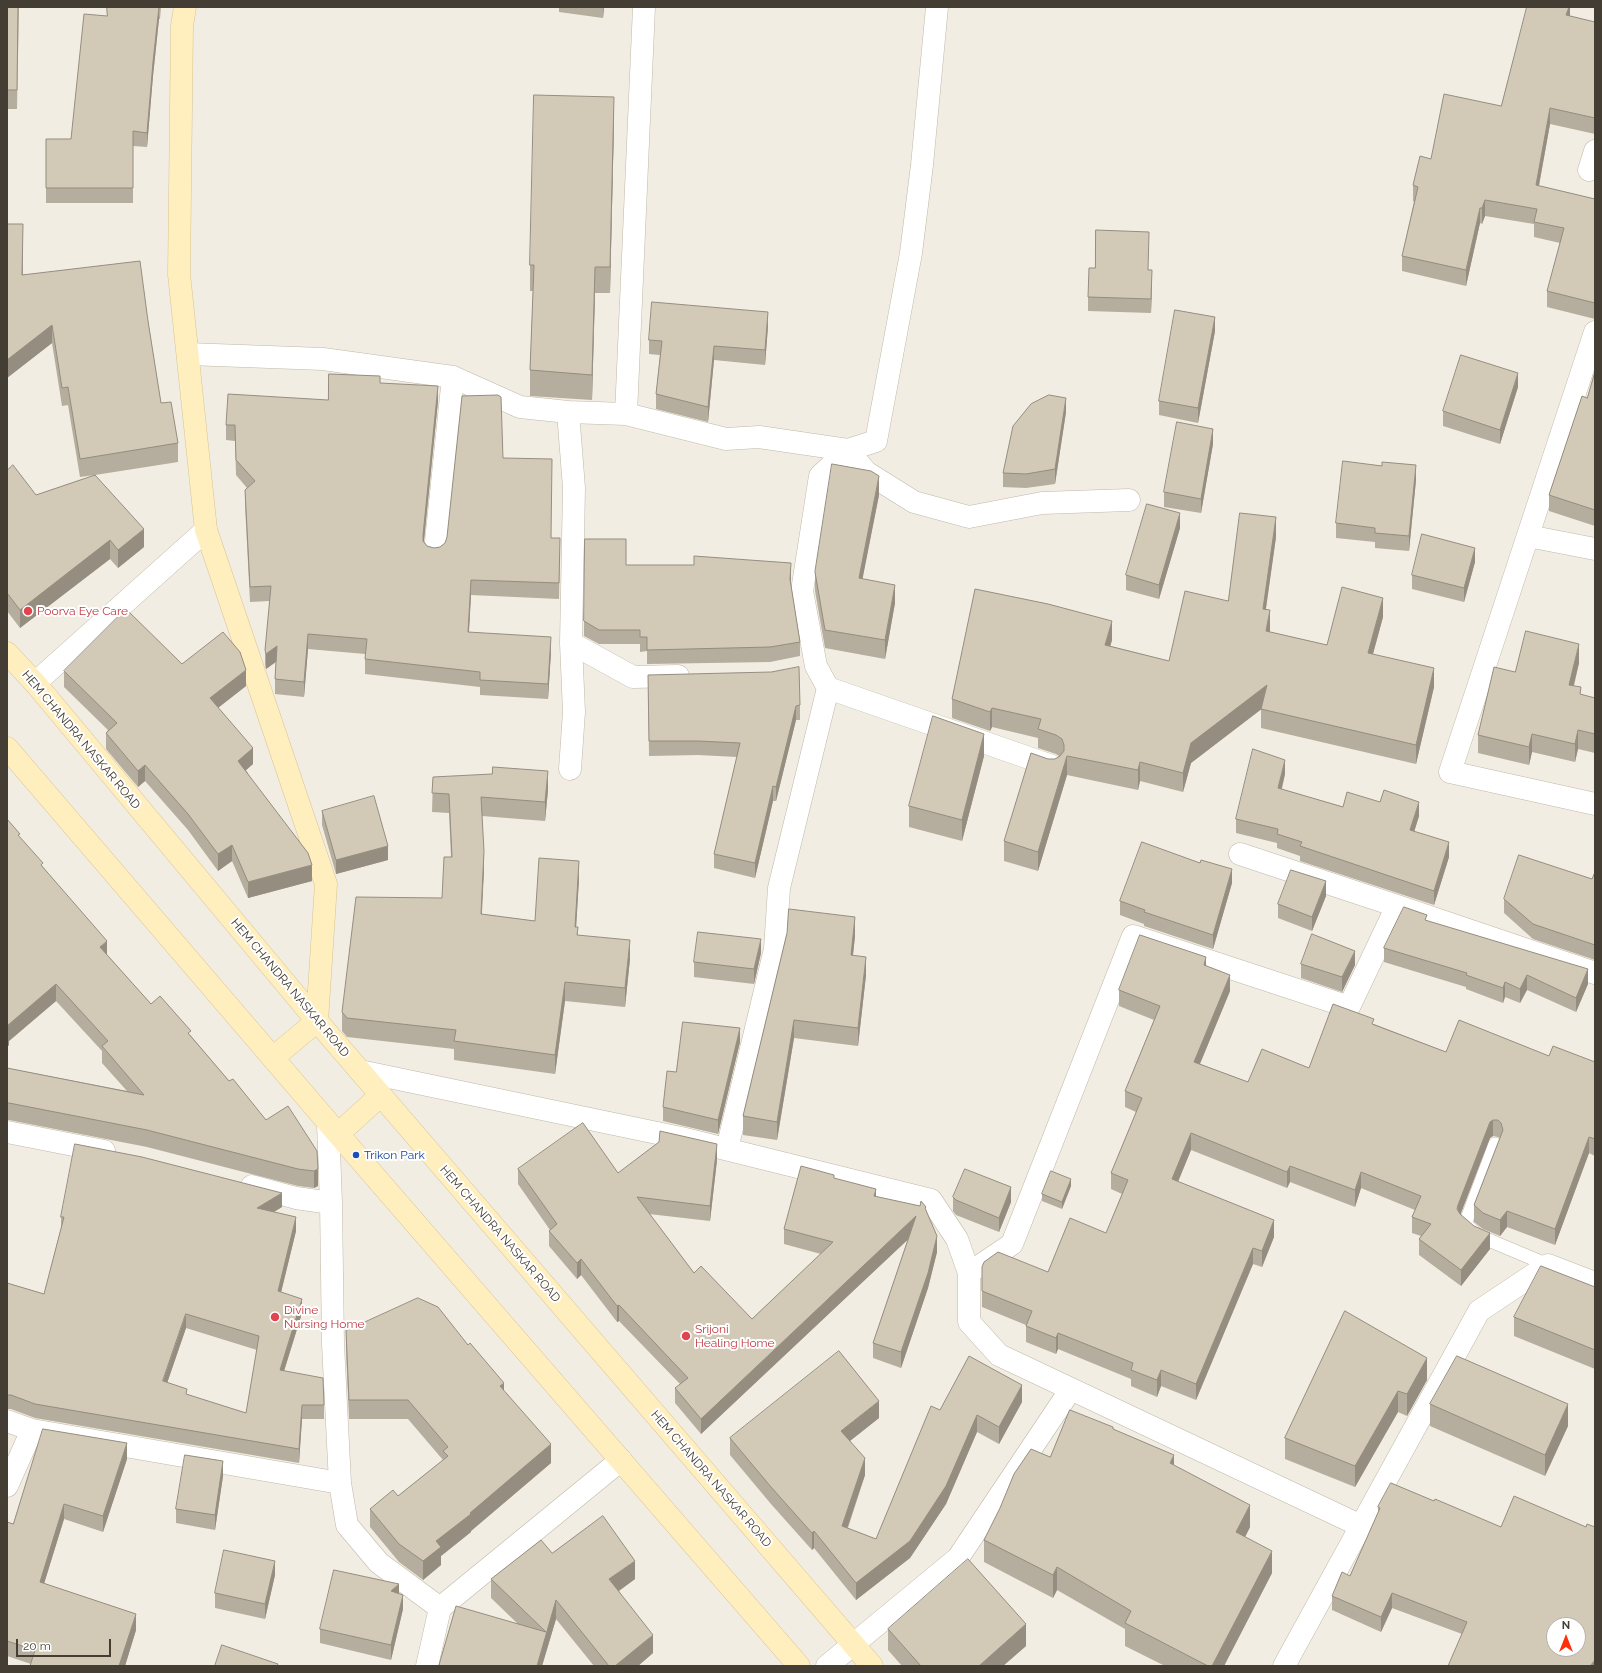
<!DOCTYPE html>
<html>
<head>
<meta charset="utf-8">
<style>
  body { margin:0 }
  #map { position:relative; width:1602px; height:1673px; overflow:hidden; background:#f2ede2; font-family:Raleway,sans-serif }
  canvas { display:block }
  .frame { position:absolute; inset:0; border:8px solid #433d33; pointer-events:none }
  .north { position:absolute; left:1546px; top:1617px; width:40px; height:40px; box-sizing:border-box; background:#fff; border:1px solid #b4b1ad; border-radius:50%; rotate:0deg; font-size:11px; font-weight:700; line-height:16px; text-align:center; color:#433d33 }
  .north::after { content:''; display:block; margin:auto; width:14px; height:18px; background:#ff300c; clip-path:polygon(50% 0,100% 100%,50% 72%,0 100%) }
  .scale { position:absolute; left:16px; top:1639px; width:95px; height:18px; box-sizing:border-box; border:2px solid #433d33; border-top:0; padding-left:5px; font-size:12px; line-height:14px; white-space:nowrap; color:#433d33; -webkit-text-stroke:3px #fff; paint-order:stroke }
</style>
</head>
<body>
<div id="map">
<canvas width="1602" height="1673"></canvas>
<div class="frame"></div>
<div class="north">N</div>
<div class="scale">20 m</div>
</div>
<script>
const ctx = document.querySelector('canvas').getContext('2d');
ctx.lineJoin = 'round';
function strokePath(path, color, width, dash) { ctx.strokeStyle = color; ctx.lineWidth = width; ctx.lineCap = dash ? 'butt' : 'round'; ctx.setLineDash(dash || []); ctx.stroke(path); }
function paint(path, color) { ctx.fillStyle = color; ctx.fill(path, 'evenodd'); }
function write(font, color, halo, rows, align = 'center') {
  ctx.font = font + ' Raleway,sans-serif'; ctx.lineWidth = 4; ctx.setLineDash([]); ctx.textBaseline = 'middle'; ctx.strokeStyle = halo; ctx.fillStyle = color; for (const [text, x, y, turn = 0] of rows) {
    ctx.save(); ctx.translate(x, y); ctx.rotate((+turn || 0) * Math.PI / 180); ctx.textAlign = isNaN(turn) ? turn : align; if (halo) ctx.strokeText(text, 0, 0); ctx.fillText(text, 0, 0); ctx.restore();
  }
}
const lane = new Path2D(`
  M1495,1144L1465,1224L1479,1236L1548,1265`);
const street = new Path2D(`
  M1589,170L1595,151
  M1595,332L1450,772L1595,804
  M188,354L323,359L453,377L520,407L568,412L574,488L571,643L633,677L678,676
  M568,412L626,414L726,439L759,437L848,450L866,472L914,502L969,517L1042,503L1129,500
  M626,414L644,7
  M1528,536L1595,549
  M435,551L453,377
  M35,683L206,530
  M828,688L1052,766
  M570,769L574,712L571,643
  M1240,854L1397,906
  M360,1071L681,1138L931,1200L957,1239L969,1273V1322L999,1355L1071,1389
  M7,1132L104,1151
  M727,1149L775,949L779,888L828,688L816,666L802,591L820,476L848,450L876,441L911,253L922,165L937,7
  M252,1186L296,1198L331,1203L328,1123
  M331,1203L333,1344L340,1483L347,1525L379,1563L440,1608
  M969,1273L1012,1244L1133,936L1349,1007L1397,906L1595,973
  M7,1421L32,1430
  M7,1486L32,1430L340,1483
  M427,1666L440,1608L621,1460
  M827,1666L958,1558L1071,1389L1361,1526
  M1284,1666L1479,1311L1548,1265L1595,1283`);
const secondary = new Path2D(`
  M185,7L182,26L179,274L206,530L326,884L317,1021L274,1057
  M7,653L35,683L317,1021L872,1666
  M7,748L338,1134L799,1666
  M338,1134L381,1095`);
const wall = new Path2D(`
  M7,7H19L17,109H7Z
  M107,7H161L160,19H159L153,76L147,147L133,146V203H46V139H71L107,16Z
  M559,7H604L603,18L559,12Z
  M1570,7V16L1595,22V134L1550,124L1539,186L1595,199V319L1547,307V291L1560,243L1534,237V224L1485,216L1482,224L1480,223L1466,286L1402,271V256L1414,202L1413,201V185L1431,159L1501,106Z
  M614,122L610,293H595L592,400L530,396V370L533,291H530V265Z
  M23,243V275L148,321L161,403L178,443V462L95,475L144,547L118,568L110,559L20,628L7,611V468L36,495L95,475L80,477L68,405L62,406L52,343L7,378Z
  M1148,270L1152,284L1151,313L1088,311V297Z
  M768,326L765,365L714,360L708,422L656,409V394L660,355L649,354V340Z
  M1215,331L1198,423L1159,415V401Z
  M1595,372V526L1549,511V495L1587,398Z
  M380,383L438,401L424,541L427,546L434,548L440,547L445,543L503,458L560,553L559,599L471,595L469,632L551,652L548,699L480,695V687L365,674V654L308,649L304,697L275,694V679L276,662L266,669L265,665V650L270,601L250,602L245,505V490L247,488L236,475L235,441L226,440V425L328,400Z
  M1518,387L1500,444L1443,426V411Z
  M1066,412L1055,484L1026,488L1003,487V473Z
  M1213,444L1201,513L1164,507V492Z
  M1416,480L1409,551L1375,548V542L1336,538V523Z
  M879,495L862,579L895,603L885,659L825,648L815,591V572Z
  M1180,528L1159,599L1126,590V575Z
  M1276,537L1266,609L1270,630V632L1327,645L1383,617L1373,654L1434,687L1416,764L1261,728V709L1191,763L1183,792L1140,781L1138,790L1067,775L1038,871L1004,861V841L1048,759H1055L1059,756L1056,754L1038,748V738L992,727L990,731L952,718V699L1112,640L1110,646L1169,661L1228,601Z
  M1475,562L1464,602L1412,589V575Z
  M626,565L791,578V585L800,642V656L770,662L647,664V651L640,652V644H599L584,636V621Z
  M1579,663L1574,686L1581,695L1595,698V753L1578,749L1575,762L1532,752L1529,765L1478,753V735L1515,672Z
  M182,664L246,686L218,708L253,764L246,770L312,881L248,898L232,861L218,871L188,830L145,781L138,787L106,749V733L108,730L64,687V671Z
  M648,675L800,705V720H796L776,801H773L755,878L714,868V854L737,757L698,755L649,756Z
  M984,756L962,841L909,827V806Z
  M1285,774L1282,789L1343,807L1419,816L1414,832L1449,857L1434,905L1300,861V856L1277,848V843L1236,833V819Z
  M433,777L548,790L545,821L482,816L484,870L481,914L535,921L579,879L576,927L578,935L630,959L625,1007L565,1001L555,1074L454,1060V1049L347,1037L342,1031V1012L442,898L451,857L449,813L432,812Z
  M322,811L388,860L336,874L322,825Z
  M20,838L43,867L107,955L151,1004L191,1036L229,1081L266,1120L317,1151L318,1186L314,1188L298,1186L147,1147L9,1120H7V1068L127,1091L102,1063V1051L56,1001L9,1041V1045L7,1047Z
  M1595,872V960L1533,939L1504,913V899L1592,879Z
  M1232,883L1213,949L1144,926V924L1120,915V901Z
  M1326,896L1312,931L1278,918V904Z
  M1427,921L1588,984L1576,1012L1527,990L1520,1003L1505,997L1503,1003L1466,989V987L1384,962V948Z
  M787,933L855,936L853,955L866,975L858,1046L794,1038L777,1140L743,1135V1116Z
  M761,953L754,984L694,977V962Z
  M1301,964L1355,965L1342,992L1301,978Z
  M1206,965L1230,991L1200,1064L1248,1082L1309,1068L1374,1024L1446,1052L1549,1056L1595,1062V1156L1589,1153L1555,1245L1507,1227L1500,1236L1483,1229L1474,1222V1205L1500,1138L1498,1137L1493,1136L1490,1138L1460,1214L1490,1249L1461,1286L1419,1255V1239L1421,1236L1412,1233V1217L1415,1210L1361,1188L1355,1207L1290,1182L1287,1188L1191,1150L1178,1182L1274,1237L1262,1267L1253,1264L1196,1400L1161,1386L1157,1397L1131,1386V1379L1058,1349L1056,1354L1026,1342V1325L982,1307V1267L1048,1272L1106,1233L1122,1194L1111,1189V1173L1136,1112L1125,1107V1091L1154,1020L1119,1006V990Z
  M740,1042L718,1134L663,1121V1107L676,1072Z
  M717,1160L710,1221L649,1214L694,1273L752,1319L821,1254L784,1244V1229L834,1179L876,1197L926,1210L937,1252L928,1288L901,1368L873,1358V1343L908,1239L701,1434L675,1403V1388L680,1384L619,1321L617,1322L581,1275L577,1279L549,1246V1231L550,1230L518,1184V1169L618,1173Z
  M1071,1186L1062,1209L1042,1201V1194Z
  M953,1197L1011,1202L999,1232L956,1215L953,1211Z
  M282,1207L274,1212L296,1231L281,1292L302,1313L284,1371L324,1405V1419H302L299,1463L35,1418L11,1409H7V1283L44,1294L61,1228V1217ZM186,1328L257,1350L246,1413L187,1395L167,1383Z
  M1595,1287V1369L1514,1336V1317Z
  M1345,1311L1427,1380L1407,1416L1398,1412L1355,1487L1285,1459V1438Z
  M346,1331L504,1391L551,1463L471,1531V1532L441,1556V1565L423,1580L399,1562L370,1527V1509L398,1496L443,1460L408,1419H349L346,1350Z
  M1022,1402L999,1444L977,1432L946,1504L910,1558L856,1600L814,1548L812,1550L771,1504L730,1455V1438L879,1418L850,1441L865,1475L848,1528L876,1539L940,1410Z
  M1430,1404L1568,1426L1545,1476L1430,1426Z
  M1113,1429L1174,1465L1250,1527L1245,1537L1272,1573L1224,1666H1165L1125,1646V1629L1057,1590L1053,1598L984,1562V1540L1050,1457Z
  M127,1459L103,1532L64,1519L44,1583L136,1630L125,1666H30L31,1664L7,1656V1522L13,1524Z
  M223,1476L215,1530L176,1523V1509Z
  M1378,1507L1501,1527H1595L1462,1634L1392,1608L1381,1632L1332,1610V1596L1350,1576L1378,1513Z
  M552,1553L635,1579L619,1591L653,1653L638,1666H594L556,1619L542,1666H439V1665L517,1623L491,1598V1579Z
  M275,1575L265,1619L215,1608V1593Z
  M399,1594L403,1609L391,1660L320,1643V1629Z
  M888,1629L1026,1646L1003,1666H902L888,1650Z`);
const shadedWall = new Path2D(`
  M159,7V19L153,76L147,147V133L153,62Z
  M603,7H604L603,18Z
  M1569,7H1570V17L1566,15Z
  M614,97V122L610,293V267Z
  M1550,108V124L1536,201V185Z
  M1485,200V216L1482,224V208Z
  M1480,208V223L1466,286V270Z
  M23,224V243L22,293V275Z
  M595,267V293L592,400V375Z
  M1152,270V284L1151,313V299Z
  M768,312V326L765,365V350Z
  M1215,317V331L1198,423V408Z
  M52,325V343L7,378V360Z
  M714,346V360L708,422V407Z
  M1518,373V387L1500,444V430Z
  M438,386V401L423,550V535Z
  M1066,398V412L1055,484V469Z
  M1213,429V444L1201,513V499Z
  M1416,465V480L1409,551V536Z
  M879,476V495L859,597V578Z
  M1180,513V528L1159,599V585Z
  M1276,517V537L1263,628V609Z
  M144,529V547L118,568V550Z
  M110,540V559L20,628V610Z
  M1475,548V562L1464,602V588Z
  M791,563V578L790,593V579Z
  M471,580V595L468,647V632Z
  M895,585V603L885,659V640Z
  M1383,598V617L1368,672V653Z
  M1270,610V630L1266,650V631Z
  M1112,621V640L1105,665V645Z
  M308,634V649L304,697V682Z
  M551,637V652L548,699V684Z
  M1579,644V663L1569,703V685Z
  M277,646V661L266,669V654Z
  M1434,668V687L1416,764V745Z
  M246,670V686L210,714V698Z
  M1267,685V705L1191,763L1183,792V773L1191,743Z
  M796,706V720L776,801V787Z
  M992,708V727L990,731V712Z
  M1578,730V749L1575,762V744Z
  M984,734V756L962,841V820Z
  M1532,734V752L1529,765V747Z
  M253,748V764L238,777V761Z
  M1067,756V775L1038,871V852Z
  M1285,760V774L1278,802V788Z
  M1140,762V781L1138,790V770Z
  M145,765V781L138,787V771Z
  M548,771V790L545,821V802Z
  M773,786V801L755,878V863Z
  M1419,802V816L1410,845V830Z
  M1449,842V857L1434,905V891Z
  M232,845V861L218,871V854Z
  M388,846V860L336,874V860Z
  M484,851V870L481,933V914Z
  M579,861V879L575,946V927Z
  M312,865V881L248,898V882Z
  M1232,869V883L1213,949V935Z
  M1326,881V896L1312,931V917Z
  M855,917V936L851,973V955Z
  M761,939V953L754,984V969Z
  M630,940V959L625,1007V988Z
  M107,941V958L100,947Z
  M1355,951V965L1342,992V977Z
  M866,957V975L858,1046V1028Z
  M1206,957V973L1204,965Z
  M1588,969V984L1576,1012V998Z
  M1230,975V991L1194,1078V1062Z
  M1527,975V990L1520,1003V989Z
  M565,982V1001L555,1074V1055Z
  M1505,982V997L1503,1003V988Z
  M56,984V1001L9,1041V1045L7,1047V1026Z
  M794,1020V1038L777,1140V1122Z
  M740,1028V1042L718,1134V1120Z
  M1493,1120V1136L1490,1138L1458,1221V1205L1490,1122Z
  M1191,1133V1150L1172,1196V1179Z
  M1589,1137V1153L1555,1245V1229Z
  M717,1144V1160L710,1221V1206Z
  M1290,1166V1182L1287,1188V1172Z
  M318,1169V1186L314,1188V1171Z
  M1361,1172V1188L1355,1207V1190Z
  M1071,1179V1186L1062,1209V1202Z
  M1011,1187V1202L999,1232V1218Z
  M876,1189V1204L874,1196Z
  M282,1193V1207L257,1222V1208Z
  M1507,1211V1227L1500,1236V1220Z
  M916,1216V1232L701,1434V1419Z
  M296,1217V1231L278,1305V1291Z
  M1274,1220V1237L1262,1267V1251Z
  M1490,1233V1249L1461,1286V1270Z
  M937,1236V1252L928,1288L901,1368V1352Z
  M1253,1248V1264L1196,1400V1384Z
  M581,1259V1275L577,1279V1263Z
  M302,1299V1313L280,1384V1370Z
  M619,1305V1321L617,1322V1306Z
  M186,1314V1328L163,1395V1381Z
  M1058,1333V1349L1056,1354V1338Z
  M1427,1358V1380L1407,1416V1394Z
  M1161,1370V1386L1157,1397V1380Z
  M504,1383V1401L500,1386Z
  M1022,1385V1402L999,1444V1427Z
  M1398,1391V1412L1355,1487V1466Z
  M879,1401V1418L841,1448V1431Z
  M1568,1404V1426L1545,1476V1455Z
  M302,1405V1419L299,1463V1449Z
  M977,1415V1432L946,1504L910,1558L856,1600V1583Z
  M127,1443V1459L103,1532V1516Z
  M551,1444V1463L471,1531V1532L441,1556V1565L423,1580V1561L436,1541Z
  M1174,1455V1477L1170,1463Z
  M865,1458V1475L842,1543V1526Z
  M223,1461V1476L215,1530V1515Z
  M64,1504V1519L40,1597V1582Z
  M1250,1505V1527L1236,1555V1532Z
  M814,1531V1548L812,1550V1533Z
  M1272,1551V1573L1224,1666H1212Z
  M275,1561V1575L265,1619V1604Z
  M635,1561V1579L609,1598V1579Z
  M1057,1567V1590L1053,1598V1575Z
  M399,1584V1599L391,1591Z
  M1392,1593V1608L1381,1632V1617Z
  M403,1595V1609L391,1660V1645Z
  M556,1600V1619L542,1666H537Z
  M136,1614V1630L125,1666H119Z
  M1026,1624V1646L1003,1666H979Z
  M653,1635V1653L638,1666H615Z
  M1595,1660V1666H1590Z`);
const building = new Path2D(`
  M7,7H18L17,90H7Z
  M107,7H159L153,62L147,133L133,131V188H46V139H71L84,14L107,16Z
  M1527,7H1569L1566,15L1595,22V118L1550,108L1536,185L1595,199V303L1547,291L1564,228L1534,222L1537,209L1485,200L1482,208H1480L1466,270L1402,256L1418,187L1413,185L1420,156L1431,159L1444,94L1501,106Z
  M534,95L614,97L610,267H595L592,375L530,370L534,265H530Z
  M7,224H23L22,275L140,261L148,321L161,403L171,402L178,443L80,459L68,387L62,388L52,325L7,360Z
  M1096,230L1149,232L1148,270H1152L1151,299L1088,297L1089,268H1095Z
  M652,302L768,312L765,350L714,346L708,407L656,394L662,341L649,340Z
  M1175,310L1215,317L1198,408L1159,401Z
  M1461,355L1518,373L1500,430L1443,411Z
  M1595,372V510L1549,495L1582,396L1587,398Z
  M329,374L380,376V383L438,386L423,535V541L427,546L434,548L440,547L445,543L447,537L462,396L498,395L501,397L503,458L552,459L551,538H560L559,583L471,580L468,632L551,637L548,684L480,680V672L365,659L367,639L308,634L304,682L275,679L277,646L266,654L265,650L271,586L250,587L245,490L255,481L236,460L235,425H226L228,394L328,400Z
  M1049,395L1066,398L1055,469L1026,474L1003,473L1013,426L1031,404Z
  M1177,422L1213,429L1201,499L1164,492Z
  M1343,461L1382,466V462L1416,465L1409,536L1375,533V528L1336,523Z
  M832,464L871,471L879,476L859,578L895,585L885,640L825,630L815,572Z
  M13,465L36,495L95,475L144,529L118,550L110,540L20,610L7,593V468L8,469Z
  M1147,504L1180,513L1159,585L1126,575Z
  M1240,513L1276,517L1263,609L1270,610L1266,631L1327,645L1342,587L1383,598L1368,653L1434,668L1416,745L1261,709L1267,685L1191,743L1183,773L1140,762L1138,770L1067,756L1038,852L1004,841L1031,753L1048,759H1055L1060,756L1064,751V745L1062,739L1056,735L1038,729L1041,719L992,708L990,712L952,699L975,589L1048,604L1112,621L1105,645L1169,661L1185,591L1228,601Z
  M1422,534L1475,548L1464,588L1412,575Z
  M585,539H626V565H694V556L791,563L790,579L800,642L770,647L647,650V637H640V630H599L584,621Z
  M126,609L182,664L223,632L240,652L246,670L210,698L253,748L238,761L308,853L312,865L248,882L232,845L218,854L188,814L145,765L138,771L106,733L117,723L64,671Z
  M1526,631L1579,644L1569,685L1581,687L1580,694L1595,698V734L1578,730L1575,744L1532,734L1529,747L1478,735L1494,667L1515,672Z
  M799,667L800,705L796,706L776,787L773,786L755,863L714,854L740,743L698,741H649L648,675L771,672Z
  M933,716L984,734L962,820L909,806Z
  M1253,749L1285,760L1278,788L1343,807L1347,792L1380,802L1384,790L1419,802L1410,830L1449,842L1434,891L1300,846L1302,842L1277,834L1278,829L1236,819Z
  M493,767L548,771L545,802L481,797L484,851L481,914L535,921L539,858L579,861L575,927H578L577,935L630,940L625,988L565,982L555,1055L454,1041L456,1030L347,1018L342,1012L356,897L442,898L444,857H452L449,794L432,793L433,777L492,774Z
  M374,796L388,846L336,860L322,811Z
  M7,819L20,834L18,835L43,863L41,865L107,941L100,947L151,1004L160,996L191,1031L188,1033L229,1081L233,1079L266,1120L288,1106L317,1151L318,1169L314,1171L298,1169L147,1130L9,1103H7V1068L144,1095L102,1046L108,1041L56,984L7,1026L9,1028L7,1030Z
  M1142,842L1200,863L1201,860L1232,869L1213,935L1144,912L1145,910L1120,901Z
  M1519,855L1592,879L1595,872V945L1533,924L1504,899Z
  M1291,870L1326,881L1312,917L1278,904Z
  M1404,907L1427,915L1425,920L1588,969L1576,998L1527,975L1520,989L1505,982L1503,988L1466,975L1467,973L1384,948Z
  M789,909L855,917L851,955L866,957L858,1028L794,1020L777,1122L743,1116L787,933Z
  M698,932L761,939L754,969L694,962Z
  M1312,934L1355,951L1342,977L1301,964Z
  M1140,935L1206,957L1204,965L1230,975L1194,1062L1248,1082L1262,1049L1309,1068L1333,1004L1374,1019L1372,1024L1446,1052L1459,1020L1549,1056L1553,1046L1595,1062V1139L1589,1137L1555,1229L1507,1211L1500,1220L1483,1213L1474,1205L1503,1130L1501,1123L1498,1120H1493L1490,1122L1458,1205L1457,1209L1460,1214L1474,1226L1490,1233L1461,1270L1419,1239L1431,1224L1412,1217L1421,1196L1361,1172L1355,1190L1290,1166L1287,1172L1191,1133L1172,1179L1274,1220L1262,1251L1253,1248L1196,1384L1161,1370L1157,1380L1131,1370L1133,1363L1058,1333L1056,1338L1026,1326L1032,1311L982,1291V1267L984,1262L998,1252L1048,1272L1070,1218L1106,1233L1128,1180L1111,1173L1142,1098L1125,1091L1160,1006L1119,990Z
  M683,1022L740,1028L718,1120L663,1107L667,1071L676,1072Z
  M583,1123L618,1173L659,1142L660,1131L717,1144L710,1206L637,1197L694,1273L701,1266L752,1319L833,1242L784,1229L801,1166L834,1175V1178L876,1189L874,1196L920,1206L921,1201L926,1207L925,1208L937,1236L928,1273L901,1352L873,1343L916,1216L701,1419L675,1388L688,1378L619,1305L617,1306L581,1259L577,1263L549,1231L557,1224L518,1169Z
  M75,1144L142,1157L282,1193L257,1208L296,1217L278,1291L302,1299L280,1370L323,1378L324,1405H302L299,1449L35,1404L11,1395H7V1283L44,1294L64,1217H61ZM186,1314L259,1336L246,1413L186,1394L187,1389L163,1381Z
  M965,1169L1011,1187L999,1218L956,1200L953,1197Z
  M1051,1171L1071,1179L1062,1202L1042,1194Z
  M1541,1266L1595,1287V1350L1514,1317Z
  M418,1298L438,1307L468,1345L470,1343L504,1383L500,1386L551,1444L470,1513L471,1514L436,1541L441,1547L423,1561L399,1544L370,1509L393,1490L398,1496L448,1456L443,1451L448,1447L408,1400H349L346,1331Z
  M1345,1311L1427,1358L1407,1394L1398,1391L1355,1466L1285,1438Z
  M839,1351L879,1401L841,1431L865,1458L842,1526L876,1539L931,1406L940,1410L969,1356L1022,1385L999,1427L977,1415L946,1486L910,1541L856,1583L814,1531L812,1533L771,1487L730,1438Z
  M1457,1356L1568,1404L1545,1455L1430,1404Z
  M1070,1410L1113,1427V1429L1174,1455L1170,1463L1250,1505L1236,1532L1272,1551L1212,1666H1208L1125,1623L1131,1611L1057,1567L1053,1575L984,1540L1000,1508L1014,1474L1031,1449L1050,1457Z
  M43,1429L127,1443L103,1516L64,1504L40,1582L136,1614L119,1666H30L35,1650L7,1641V1522L13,1524Z
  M185,1455L223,1461L215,1515L176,1509Z
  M1391,1483L1434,1501L1435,1499L1501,1527L1514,1496L1586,1527L1587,1524L1595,1527V1660L1590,1666H1448L1467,1622L1392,1593L1381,1617L1332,1596L1342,1572L1350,1576L1380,1508L1378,1507ZM1554,1625H1578V1649H1554Z
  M603,1516L635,1561L609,1579L653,1635L615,1666H609L556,1600L537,1666H442L439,1665L456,1606L546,1632L491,1579L541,1540L552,1553Z
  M224,1550L275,1561L265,1604L215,1593Z
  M968,1559L1026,1624L979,1666H921L888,1629Z
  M334,1570L399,1584L391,1591L403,1595L391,1645L320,1629Z
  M222,1645L278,1664L277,1666H215Z`);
const markers = [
  [28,611,5,"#e0444e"],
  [356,1155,4,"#1a4fb4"],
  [275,1317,5,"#e0444e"],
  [686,1336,5,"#e0444e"]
];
const healthNames = [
  ["Poorva Eye Care",37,611],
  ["Divine",284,1310],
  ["Nursing Home",284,1324],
  ["Srijoni",695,1329],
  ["Healing Home",695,1343]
];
const streetNames = [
  ["HEM CHANDRA NASKAR ROAD",81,740,50],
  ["HEM CHANDRA NASKAR ROAD",290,988,50],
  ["HEM CHANDRA NASKAR ROAD",500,1234,49],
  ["HEM CHANDRA NASKAR ROAD",711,1479,49]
];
const transitNames = [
  ["Trikon Park",364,1155]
];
strokePath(lane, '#c0b8a8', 14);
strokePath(street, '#c0b8a8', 23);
strokePath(secondary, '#d7c492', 23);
strokePath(lane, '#fff', 13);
strokePath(street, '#fff', 22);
strokePath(secondary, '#ffefbf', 22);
paint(wall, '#b5ad9d');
paint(shadedWall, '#948d80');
paint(building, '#d3c9b7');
strokePath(building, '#948d80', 1);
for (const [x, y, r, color] of markers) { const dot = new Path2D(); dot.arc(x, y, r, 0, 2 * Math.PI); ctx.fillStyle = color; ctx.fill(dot); strokePath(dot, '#fff', 1.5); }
write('12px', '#be3a42', '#fff', healthNames, 'left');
write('12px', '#433d33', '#fff', streetNames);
write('12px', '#164399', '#fff', transitNames, 'left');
</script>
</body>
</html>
